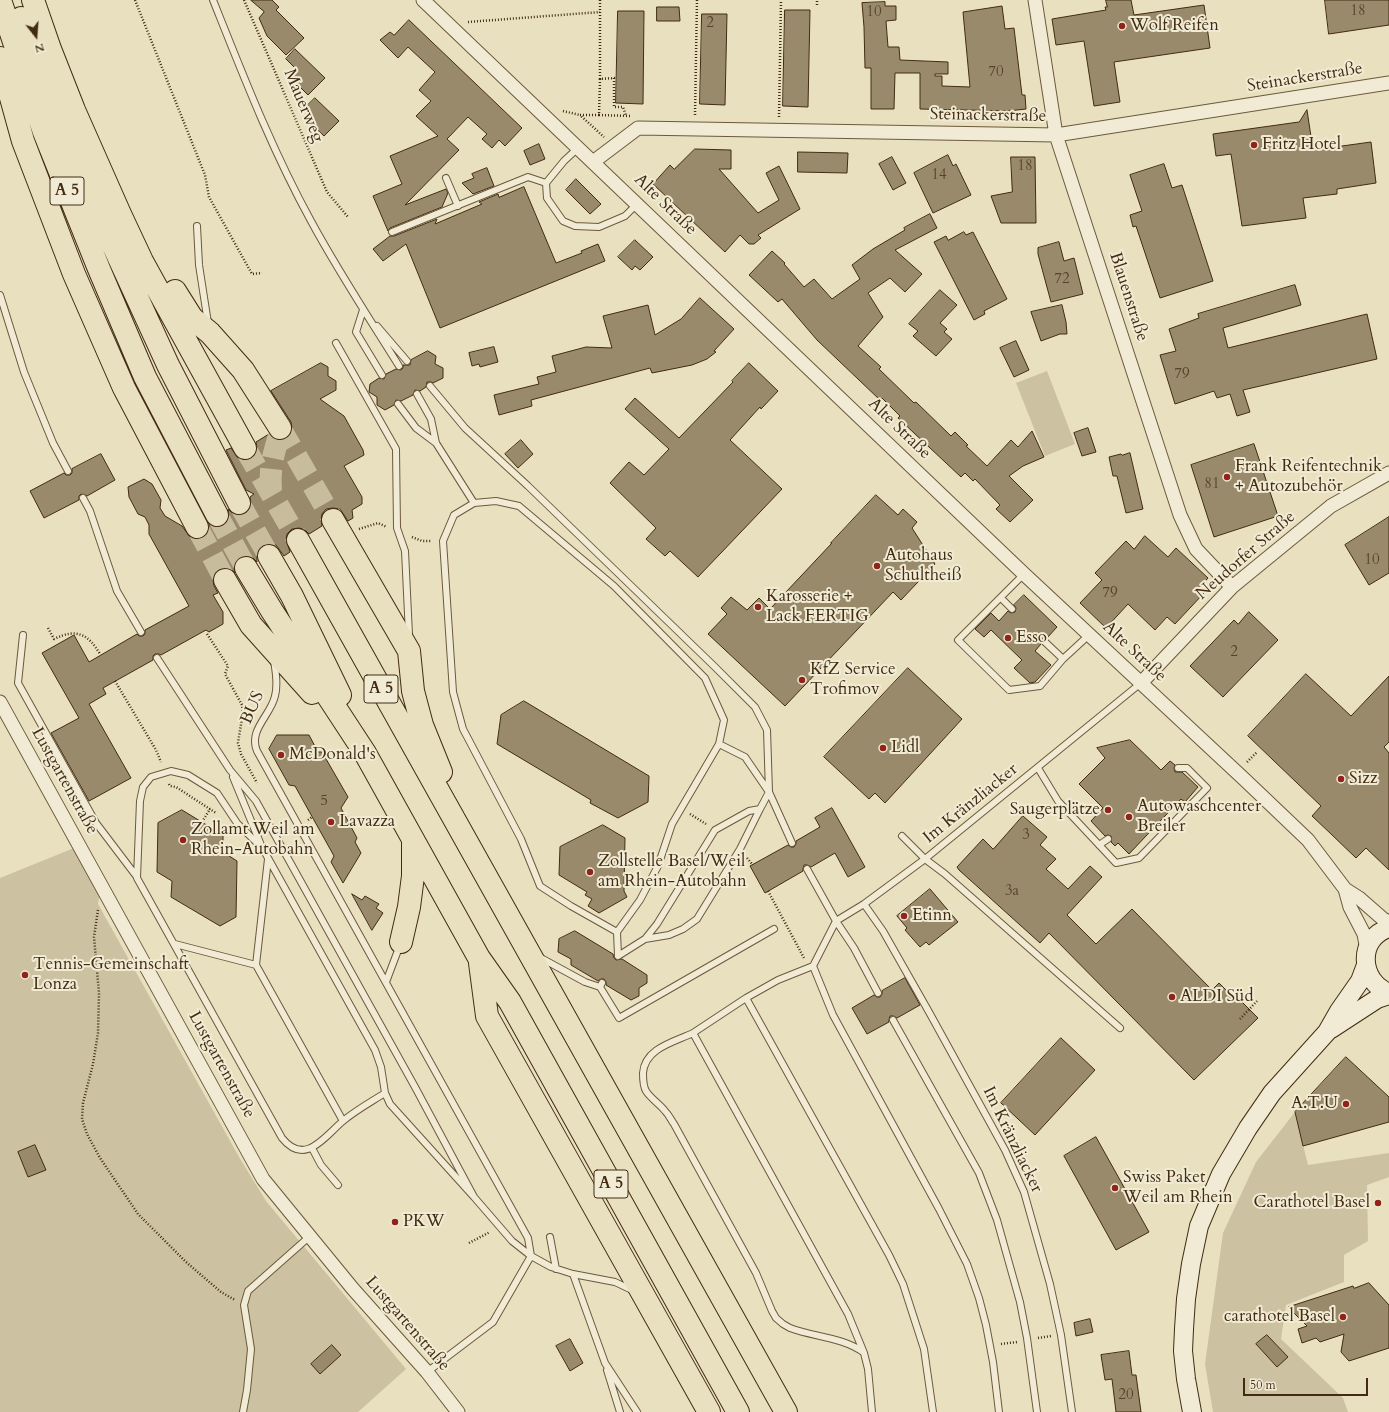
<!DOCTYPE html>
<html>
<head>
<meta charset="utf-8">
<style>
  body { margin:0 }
  #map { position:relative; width:1389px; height:1412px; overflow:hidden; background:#e9e0bf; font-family:Cardo,serif }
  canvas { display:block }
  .north { position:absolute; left:16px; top:16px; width:40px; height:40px; -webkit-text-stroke:3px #f1ebd5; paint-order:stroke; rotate:163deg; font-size:11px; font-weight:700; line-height:16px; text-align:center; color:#412c11 }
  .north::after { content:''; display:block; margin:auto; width:14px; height:18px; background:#412c11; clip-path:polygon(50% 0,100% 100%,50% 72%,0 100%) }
  .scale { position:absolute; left:1243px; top:1378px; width:125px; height:18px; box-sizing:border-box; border:2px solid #412c11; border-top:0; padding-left:5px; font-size:12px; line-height:14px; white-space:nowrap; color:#412c11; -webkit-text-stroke:3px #f1ebd5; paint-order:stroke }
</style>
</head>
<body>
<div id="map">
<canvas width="1389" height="1412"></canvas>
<div class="north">N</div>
<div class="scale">50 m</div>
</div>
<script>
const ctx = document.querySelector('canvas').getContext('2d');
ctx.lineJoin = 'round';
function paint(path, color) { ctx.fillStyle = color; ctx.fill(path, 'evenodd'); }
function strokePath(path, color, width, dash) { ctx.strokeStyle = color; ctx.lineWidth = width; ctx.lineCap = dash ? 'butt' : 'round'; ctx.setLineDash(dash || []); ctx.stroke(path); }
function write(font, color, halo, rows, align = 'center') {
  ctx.font = font + ' Cardo,serif'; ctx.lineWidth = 4; ctx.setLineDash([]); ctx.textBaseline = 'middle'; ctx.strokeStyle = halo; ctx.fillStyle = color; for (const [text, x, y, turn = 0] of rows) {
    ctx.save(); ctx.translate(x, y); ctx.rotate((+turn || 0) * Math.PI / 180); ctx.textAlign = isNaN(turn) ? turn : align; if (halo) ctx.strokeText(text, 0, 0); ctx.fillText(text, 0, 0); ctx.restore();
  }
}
const green = new Path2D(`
  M1047,371L1075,444L1045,456L1016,383Z
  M79,846L101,886L98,904L239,1157L266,1201L406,1369L358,1412H0V878Z
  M1295,1112L1308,1165L1389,1153V1177L1367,1185L1368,1241L1344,1255V1282L1286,1305L1281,1339L1343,1398L1348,1412H1213L1205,1364L1223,1233L1256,1162Z`);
const building = new Path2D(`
  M251,0H272L279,7L276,10L304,38L286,55L267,36L259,18L264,12Z
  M1106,0H1131L1134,15L1204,5L1210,48L1114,62L1120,102L1094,106L1084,41L1056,45L1052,19L1106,10L1105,7H1107Z
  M1325,0H1389V25L1329,34Z
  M885,2V6H896V20L886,21L888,47H899L900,60L948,62V74H935V76H942V86L970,87L963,12L1002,6L1005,29L1014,28L1022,95H1025L1026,109L1008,111L920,109V73H895L894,109H871V68H865L864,27L862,3Z
  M657,7H679L680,21H657Z
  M785,10H810L808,107L783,106Z
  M618,11H644L643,104L616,103Z
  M702,14H727L725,105L700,104Z
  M409,20L522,128L505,146L499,140L492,148L482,139L487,134L468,117L447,139L459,150L405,205L446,189L448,193L442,207L390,228L388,231L373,196L402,184L390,156L438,136L416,116L431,101L419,90L435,72L408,47L398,58L380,40L390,32L394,35Z
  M295,49L325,78L308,95L289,76L296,69L286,59Z
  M315,98L339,121L324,136L308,121L312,117L304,109Z
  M1307,110L1313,150L1371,142L1376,183L1337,189V194L1303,198L1306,218L1242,226L1231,154L1216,156L1213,134L1299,122Z
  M539,144L545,159L530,165L524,151Z
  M695,149L731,150V169H719L758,213L779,200L766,173L779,166L800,209L758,235L761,238L754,244H749L740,235L725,252L653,184L670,165L674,169Z
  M798,152L848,153L847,173L798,172Z
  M948,155L953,166L956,164L971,195L933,213L914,173Z
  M892,157L906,183L893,190L879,164Z
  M1011,157H1035L1036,223H1001L991,196L1012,192Z
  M1164,164L1172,188L1182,185L1213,281L1160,298L1136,226L1133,227L1130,215L1142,211L1130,175Z
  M487,168L494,186L473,194L462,183L474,178L472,174Z
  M576,179L601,204L590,214L566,190Z
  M524,187L556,263L582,253L581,251L598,244L605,261L440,328L406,244L383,261L373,249L390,236H394L437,219L435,224L482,204L479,202L498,194L499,197Z
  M930,214L937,228L895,250L922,274L905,292L890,278L868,293L883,317L858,346L881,367L879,369L914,403L916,402L951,436L955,432L968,445L966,446L987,466L1011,440L1018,447L1032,431L1044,457L1023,466L1009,476L1033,500L1010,522L996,509L1000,505L975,479L973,481L965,473L961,477L898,418L900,416L882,398L880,400L817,340L782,299L778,302L749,275L772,251L785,263L784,264L804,287L814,279L832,299L860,279L852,265L873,249L905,230L904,228Z
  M964,232L966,235L973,232L1007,299L984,311L985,314L974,320L934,242L946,236L948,240Z
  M635,240L653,257L640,270L635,266L632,270L618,257Z
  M1059,242L1064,261L1074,258L1083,294L1051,302L1038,254V248Z
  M1295,285L1301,305L1223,328L1228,348L1367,314L1377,359L1243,390L1250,412L1237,416L1230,394L1217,398L1214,391L1175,404L1160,355L1176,351L1169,329L1199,318L1198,314Z
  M940,290L957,305L940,323L947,329L944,332L952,339L936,356L913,336L918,331L909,324Z
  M700,298L734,329L714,351L716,352L707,359L692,365L652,373L650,368L531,400L532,406L499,415L494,395L539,384L537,377L556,372L552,356L586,347L612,348L603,316L648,305L655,335L681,319Z
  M1062,305L1066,322L1067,334H1060L1041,341L1031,312Z
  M1016,341L1029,370L1014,377L1000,348Z
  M494,347L498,362L480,367L479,364L472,366L469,353Z
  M428,351L436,356L435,364L443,368V378L433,383L431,382H427L426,387L420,391L415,390L413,395L401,401L396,400L394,405L385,410L377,405V397L369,392L370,384L379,378L384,379L386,374L396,369L401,370L403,368V365H410L411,360Z
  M321,363L328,367V376L336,381V390L320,399L344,416L363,450L364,455L344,466L362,497V504L352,510L353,518L348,521L340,509L333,508L326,509L322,514L321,520L322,526L309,534L305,530L299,528L292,529L287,534L286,539L290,552L284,556L276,545L269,544L263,545L258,549L257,556V562L252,557L245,556L240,557L235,562L234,568L235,573L231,569L225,568L218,569L214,573L213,580L214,586L218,593L213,595L223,612V624L209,632L206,630L161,655L159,654H155L153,656V660L103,688L106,694L89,704L131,778L89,801L51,733L79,718L42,653L74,635L89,662L137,634L139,636H143L145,634V630L189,606L149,534V525L145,517L138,514L129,497L128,487L144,479L152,484L161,500L160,508L165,516L182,526L190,537L196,539L202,538L207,534L209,528V524L217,527L222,526L227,522L229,516L228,509L232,513L238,515L245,514L249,510L251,504L250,497L254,494L246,490L226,450L231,448L238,458L245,460L251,459L256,454L257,448L256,442L269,434L275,439L281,440L287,438L291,434L292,428L291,422L271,391Z
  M749,363L778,391L761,409L760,407L730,440L782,489L698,577L670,551L665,556L646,539L656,528L610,483L629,462L644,475L669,449L625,409L635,398L679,438L733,382L732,381Z
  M1088,428L1096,452L1082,456L1074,433Z
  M521,440L533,454L518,468L505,454Z
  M1254,444L1278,516L1214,537L1191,465Z
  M1130,453L1143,509L1126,513L1117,476H1113L1109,457L1121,454L1122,455Z
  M101,454L115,480L87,496L81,494L79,496V500L44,518L30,491L64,473L66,475H70L72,473V469Z
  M876,495L898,515L903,509L917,522L912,528L935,564L901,600L893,592L785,706L708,634L727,614L721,608L731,597L747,610L759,598L770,609L832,543H831Z
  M1389,517V573L1369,585L1345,545Z
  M1145,536L1168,557L1176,548L1208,578L1199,588L1204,593L1175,624L1167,617L1155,630L1128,604L1106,628L1080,603L1102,580L1095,573L1126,541L1134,549Z
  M1024,595L1057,627L1047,638L1042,639L1041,641V644L1035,651L1051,665L1035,682L1030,683L1014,668L1022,660L991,630L984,637L975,629L991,613L999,621L1008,611L1011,613L1015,612L1016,608L1014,605Z
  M1249,612L1278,640L1223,697L1190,666L1234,620L1238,624Z
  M908,668L962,719L885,803L875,793L869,799L824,757Z
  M1306,674L1351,716L1389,676V742L1384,747L1389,753V870L1366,848L1356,858L1331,834L1312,816L1321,806L1248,736Z
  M524,701L649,776L648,802L618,818L590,803L591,800L497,744L501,715Z
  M277,735H309L318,752H322L348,797L341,808L357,838L355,842L361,853L343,883L331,862L334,856L295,786L289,785L269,749Z
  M1130,740L1161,770L1170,761L1175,765L1174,768L1175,772H1182L1198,787L1185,802L1181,799L1129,854L1118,843L1115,846L1111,842V836L1108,835L1105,836L1091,821L1103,808L1079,784L1105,758L1097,748Z
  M832,808L865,867L848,877L835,853L811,867L807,865H804L803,869V871L765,893L750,866L788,845L791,847H794L796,844V841L820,827L815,818Z
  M182,810L223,835V852L237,861L236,917L220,926L171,897L172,881L157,872L158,823Z
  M1023,816L1047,837L1040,845L1056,859L1046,869L1068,889L1090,866L1102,877L1067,915L1096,944L1132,909L1212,990L1219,983L1239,1003L1241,1001L1258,1018L1194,1080L1049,933L1040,943L959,870L957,867L983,839L993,849Z
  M603,825L625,838L624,891L627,897L599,913L588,906L592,899L585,895L587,892L559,875L560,847Z
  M930,889L958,922L929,945L926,942L920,947L905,930L907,928L897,916Z
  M352,894L362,900L365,896L379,904L376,908L383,913L372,930Z
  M575,931L613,954L614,958L616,960L622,959L647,975V983L639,988V996L631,1000L606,985V982L604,979H601L598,981L571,965V959L558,952L559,939Z
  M905,978L920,1005L897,1018L893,1016H890L889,1020V1022L867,1034L852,1008L874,995L877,997H880L882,994V991Z
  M1061,1038L1095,1070L1035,1135L1001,1103Z
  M1346,1057L1389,1097V1122L1303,1146L1295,1112Z
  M1096,1137L1149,1232L1116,1250L1064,1156Z
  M35,1145L46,1170L28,1177L18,1152Z
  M1369,1283L1389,1305V1348L1349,1361L1341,1352L1344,1334L1320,1342L1316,1338L1302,1343L1298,1329L1307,1326L1288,1307L1353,1286L1354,1288Z
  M1090,1319L1093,1332L1076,1336L1074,1323Z
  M1267,1335L1288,1357L1277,1367L1256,1344Z
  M570,1339L583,1363L570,1371L556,1346Z
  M332,1345L341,1355L320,1374L311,1364Z
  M1129,1351L1132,1375H1136L1141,1412H1116L1112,1379L1105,1380L1101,1355Z`);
const highwayTunnel = new Path2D(`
  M280,428L333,520
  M245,448L298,540
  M271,491C269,466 274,453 281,429
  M239,503L269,556
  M217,515L246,568
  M197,527L225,580`);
const path = new Path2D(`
  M135,0L205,175L209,197L252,274L262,273
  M244,0L327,192L348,217
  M600,0V79L614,78V107H623L626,116
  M817,5V0
  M468,22L600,12
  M600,79L599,115L630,116
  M563,111L580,115
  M599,115H580L604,137
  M695,115L697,0
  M779,117L781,0
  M359,529L378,523L387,527
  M412,537L422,541H432
  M48,628L54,639C77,628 88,634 100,654
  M207,634L228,666L225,674L242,705L243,712L238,743L241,754L257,783
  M115,681L156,750L161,762
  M1247,762L1257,752
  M169,784L170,786L176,787L216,813
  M690,814L706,824
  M308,820L312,817
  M202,822L210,809
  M747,858L753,865
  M624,862L648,865
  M768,891L804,958
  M98,910L94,937L99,993L98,1033L93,1064L83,1103L82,1119L87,1134L100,1158L138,1214L186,1262L221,1292L235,1300
  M1240,1019L1257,1001
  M469,1243L490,1232
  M1038,1338L1051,1336
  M1001,1344L1017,1342`);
const lane = new Path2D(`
  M213,0C243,75 272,150 311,221C338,271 369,318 399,366
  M578,148L564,161L546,183L547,198L563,221L575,226L599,227L625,216L637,204
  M446,178L458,206
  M197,226L199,265L208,323
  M392,232L528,177L546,183
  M0,295L24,372L53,443L68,471
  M363,310L356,332L382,375
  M377,326L407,361
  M336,343L396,449L397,528L405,551L409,635
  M430,386L465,428L528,486L715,667L755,707L767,730L769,792L792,843
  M417,394L431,419L436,443L474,503L496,501L519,506L614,586L705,678L724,720L719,744L672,824L658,866L640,900L617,932L618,956
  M398,404L416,428L436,443
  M83,498L90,511L117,591L141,632
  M474,503L454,515L443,541L453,692L463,729L521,839L540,886L571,906L617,932
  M1024,574L958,640L1009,690L1040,686L1063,659L1089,635
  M1001,598L1012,609
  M23,635L18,683L96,823L137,877
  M1045,642L1063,659
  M157,658L230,770L256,801L415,1087L474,1197L512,1241L531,1256L551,1267L573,1274L615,1282L634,1291
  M274,661C276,672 278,685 275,696C271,715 248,730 257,751L528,1238L531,1256L493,1322L427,1372
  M1038,768L1058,801L1116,863L1139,858L1207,788L1187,768H1178
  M233,777L261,845
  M1099,845L1108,839
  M807,869L836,921L854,948L878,993
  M864,904L883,931L929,1012L1005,1150L1024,1192L1050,1284L1061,1335L1072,1412
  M645,939L669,935L683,929L697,919L740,849L760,809
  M175,944L256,965L268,859
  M618,956L645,939L657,924L715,830L749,811L760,809L769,792L745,757L719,744
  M539,957L585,982L600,987
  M256,965L343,1121
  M813,966L833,1015L939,1209L967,1264L979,1298L986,1325L993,1362L999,1412
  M386,982L400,945
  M602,983L600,987L619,1018L774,929
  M746,998L889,1255L903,1284L924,1349L933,1412
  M893,1020L979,1173L997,1220L1020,1302L1027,1338L1037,1412
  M1120,1028L945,874L925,859L1141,683
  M693,1033C674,1042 645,1048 643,1073C643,1079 643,1086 646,1091C651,1099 660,1104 665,1111C669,1115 671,1120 674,1124L756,1273L772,1311L776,1318L783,1324L790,1328C814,1337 842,1337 863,1352
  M385,1093C371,1102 356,1110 343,1121C325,1136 305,1167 282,1138L137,878L140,801L143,787L151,777L171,771L188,775L217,793L237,823L263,849L375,1050L381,1067L385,1093L390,1104L474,1197
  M312,1148L321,1165L338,1185
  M550,1237L556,1269
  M573,1274L605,1363L637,1412
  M607,1370L620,1412
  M243,1412L247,1390L251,1349L244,1305L248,1291L309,1237
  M872,1412L868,1369L864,1353L848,1314L693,1033L746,998L778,980L813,966L836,921L864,904L925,859L902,836`);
const street = new Path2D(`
  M423,0L1024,574L1244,779L1308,840L1345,889L1359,898L1383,919L1389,922
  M1035,0L1056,135L1180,515L1196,549L1232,587
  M593,162L638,128L1056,135L1389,83
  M1141,683L1232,587L1331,506L1389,473
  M0,702L263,1179L353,1289L427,1372L458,1412
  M1345,889L1350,907L1364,934L1367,950`);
const secondary = new Path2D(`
  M1389,928C1357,938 1359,981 1389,993
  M1331,1029L1377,999L1389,995
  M1192,1412L1186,1379L1183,1351L1184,1329L1186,1299L1191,1264L1199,1226L1221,1174L1248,1128L1272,1093L1327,1032L1339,1011L1360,981L1366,965`);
const highway = new Path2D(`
  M0,0L44,132L99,269L145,377L217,515
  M33,0L50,49L74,110L120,214L142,261L245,448
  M21,18L58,119L108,234L168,365L239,503
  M0,58L23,141L74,274L124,388L197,527
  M175,291L192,318L210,333L243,370L280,428
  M333,520L409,651L413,691L422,725L441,772
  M298,540L786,1412
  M269,556L292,596L340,695
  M246,568L272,611L365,753L479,958L510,1002L738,1412
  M225,580L251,625L312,693
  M401,942L409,907L413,876V842
  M480,963L487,1016L709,1412`);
const markers = [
  [1122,26,4,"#8f2418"],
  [1254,145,4,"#8f2418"],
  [1227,477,4,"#8f2418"],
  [877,566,4,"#8f2418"],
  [758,607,4,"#8f2418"],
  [1008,638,4,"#8f2418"],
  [802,680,4,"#8f2418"],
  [883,748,4,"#8f2418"],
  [281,755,4,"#8f2418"],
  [1341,779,4,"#8f2418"],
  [1108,810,4,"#8f2418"],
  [1129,817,4,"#8f2418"],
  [331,822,4,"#8f2418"],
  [183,840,4,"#8f2418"],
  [590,872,4,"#8f2418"],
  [904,916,4,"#8f2418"],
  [25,975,4,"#8f2418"],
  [1172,997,4,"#8f2418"],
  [1346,1104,4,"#8f2418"],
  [1115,1188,4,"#8f2418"],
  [1378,1203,4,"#8f2418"],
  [395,1222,4,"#8f2418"],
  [1343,1317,4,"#8f2418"]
];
const numberNames = [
  ["18",1358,12],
  ["10",874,13],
  ["2",710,24],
  ["70",996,73],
  ["18",1025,167],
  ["14",939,176],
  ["72",1062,280],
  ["79",1182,375],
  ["81",1212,485],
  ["10",1372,561],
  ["79",1110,594],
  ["2",1234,653],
  ["5",324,802],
  ["3",1026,836],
  ["3a",1012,892],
  ["20",1126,1396]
];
const shields = [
  [67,191,34],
  [381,689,34],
  [611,1184,34]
];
const shieldNames = [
  ["A 5",67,191],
  ["A 5",381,689],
  ["A 5",611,1184]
];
const poiNames = [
  ["Wolf Reifen",1130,26],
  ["Fritz Hotel",1262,145],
  ["Frank Reifentechnik",1235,467],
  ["+ Autozubehör",1235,487],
  ["Autohaus",885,556],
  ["Schultheiß",885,576],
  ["Karosserie +",766,597],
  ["Lack FERTIG",766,617],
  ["Esso",1016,638],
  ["KfZ Service",810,670],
  ["Trofimov",810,690],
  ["Lidl",891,748],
  ["McDonald's",289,755],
  ["Sizz",1349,779],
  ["Autowaschcenter",1137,807],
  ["Breiler",1137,827],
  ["Saugerplätze",1100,810,"right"],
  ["Lavazza",339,822],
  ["Zollamt Weil am",191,830],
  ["Rhein-Autobahn",191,850],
  ["Zollstelle Basel/Weil",598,862],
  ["am Rhein-Autobahn",598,882],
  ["Etinn",912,916],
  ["Tennis-Gemeinschaft",33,965],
  ["Lonza",33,985],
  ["ALDI Süd",1180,997],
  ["A.T.U",1338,1104,"right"],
  ["Swiss Paket",1123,1178],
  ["Weil am Rhein",1123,1198],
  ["Carathotel Basel",1370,1203,"right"],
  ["PKW",403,1222],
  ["carathotel Basel",1335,1317,"right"]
];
const streetNames = [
  ["Steinackerstraße",1305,78,-9],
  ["Mauerweg",303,106,67],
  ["Steinackerstraße",988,116,1],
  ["Alte Straße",665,205,44],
  ["Blauenstraße",1128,297,72],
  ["Alte Straße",899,429,44],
  ["Neudorfer Straße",1246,556,-41],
  ["Alte Straße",1134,652,43],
  ["BUS",253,708,-66],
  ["Lustgartenstraße",64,781,61],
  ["Im Kränzliacker",971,804,-39],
  ["Lustgartenstraße",221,1065,61],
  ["Im Kränzliacker",1012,1140,64],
  ["Lustgartenstraße",407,1324,49]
];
paint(green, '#ccc1a1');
paint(building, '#988a6b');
strokePath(building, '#412c11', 1);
strokePath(highwayTunnel, '#c7bc9c', 22, [22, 11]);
strokePath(lane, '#6b593c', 8);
strokePath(street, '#6b593c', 15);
strokePath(secondary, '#412c11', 20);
strokePath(highway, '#412c11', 24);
strokePath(path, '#412c11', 2.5, [1, 2]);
strokePath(lane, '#f1ebd5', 6);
strokePath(street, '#f1ebd5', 13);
strokePath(secondary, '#f1ebd5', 18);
strokePath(highway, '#e9e0bf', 22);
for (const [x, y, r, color] of markers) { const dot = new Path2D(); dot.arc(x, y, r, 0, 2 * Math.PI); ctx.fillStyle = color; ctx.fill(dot); strokePath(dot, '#f1ebd5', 1.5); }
write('15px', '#574428', null, numberNames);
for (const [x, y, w] of shields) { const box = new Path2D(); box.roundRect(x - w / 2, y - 14, w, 28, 3); ctx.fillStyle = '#f1ebd5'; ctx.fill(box); strokePath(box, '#412c11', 1); }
write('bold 16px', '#412c11', null, shieldNames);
write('17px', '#412c11', '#f1ebd5', poiNames, 'left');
write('17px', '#412c11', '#f1ebd5', streetNames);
</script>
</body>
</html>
